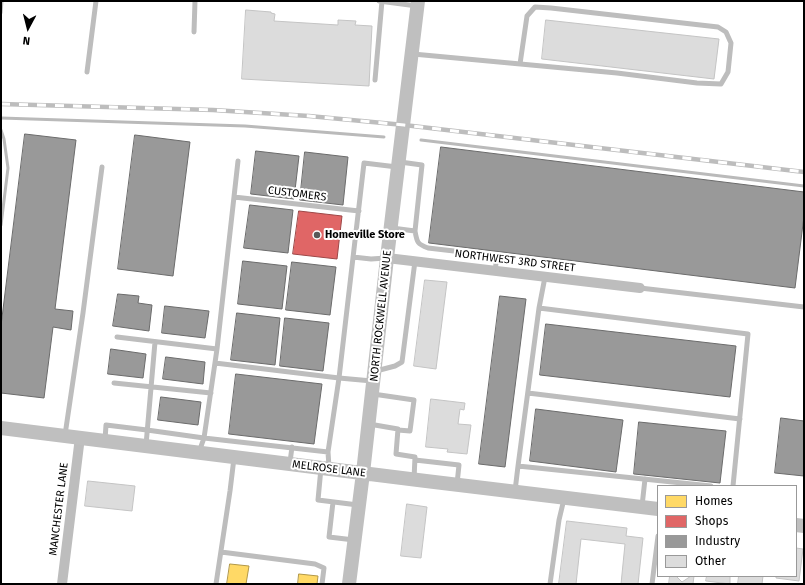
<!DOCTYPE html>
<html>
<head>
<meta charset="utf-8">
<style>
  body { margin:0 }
  #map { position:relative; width:805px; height:585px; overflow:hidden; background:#fff; font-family:"Fira Sans",sans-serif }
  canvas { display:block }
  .frame { position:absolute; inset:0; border:2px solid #000; pointer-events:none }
  .legend { position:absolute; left:657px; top:485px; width:140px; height:92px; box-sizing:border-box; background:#fff; border:1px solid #999; margin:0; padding:5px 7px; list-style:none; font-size:12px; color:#000 }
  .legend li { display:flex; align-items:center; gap:8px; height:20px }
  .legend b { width:20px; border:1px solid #999 }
  .north { position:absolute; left:8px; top:8px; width:40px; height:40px; -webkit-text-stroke:3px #fff; paint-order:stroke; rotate:187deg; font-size:11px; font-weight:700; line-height:16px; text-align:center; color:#000 }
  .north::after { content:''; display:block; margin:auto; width:14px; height:18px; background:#000; clip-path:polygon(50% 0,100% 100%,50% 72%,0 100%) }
</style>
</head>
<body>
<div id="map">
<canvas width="805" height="585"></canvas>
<div class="frame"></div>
<ul class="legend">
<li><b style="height:11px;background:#ffd966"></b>Homes</li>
<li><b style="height:11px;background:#e06666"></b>Shops</li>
<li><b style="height:11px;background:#999"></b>Industry</li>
<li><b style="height:11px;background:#dcdcdc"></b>Other</li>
</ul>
<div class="north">N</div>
</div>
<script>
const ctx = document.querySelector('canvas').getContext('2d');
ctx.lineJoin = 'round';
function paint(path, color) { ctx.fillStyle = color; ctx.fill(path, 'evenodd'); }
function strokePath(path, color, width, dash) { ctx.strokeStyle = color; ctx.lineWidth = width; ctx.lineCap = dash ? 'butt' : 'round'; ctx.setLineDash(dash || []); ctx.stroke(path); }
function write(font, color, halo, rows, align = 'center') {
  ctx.font = font + ' "Fira Sans",sans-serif'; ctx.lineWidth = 4; ctx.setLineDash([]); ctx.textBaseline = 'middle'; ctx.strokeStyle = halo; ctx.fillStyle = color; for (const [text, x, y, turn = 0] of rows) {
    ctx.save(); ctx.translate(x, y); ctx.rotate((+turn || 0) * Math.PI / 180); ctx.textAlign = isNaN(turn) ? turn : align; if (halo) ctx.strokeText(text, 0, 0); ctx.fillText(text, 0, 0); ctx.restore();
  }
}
const homes = new Path2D(`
  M230,564L249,566L246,584H227Z
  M299,574L318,576L317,584H298Z`);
const shops = new Path2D(`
  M299,211L342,216L337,259L293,254Z`);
const industry = new Path2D(`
  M25,134L76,140L55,309L73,311L71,330L53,327L44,398L1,393V326Z
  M135,135L190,142L173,276L118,269Z
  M441,147L804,192V216L795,288L429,243Z
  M256,151L299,156L294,199L251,194Z
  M305,152L348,157L343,205L300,200Z
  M250,205L293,210L288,253L244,248Z
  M243,261L287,266L282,309L238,304Z
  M292,262L336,267L330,315L286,310Z
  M118,294L139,296L138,303L152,305L149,331L113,326Z
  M500,296L526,299L505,467L479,464Z
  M165,306L209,311L205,338L162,333Z
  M237,313L280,318L275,365L231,360Z
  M285,318L329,323L323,371L280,366Z
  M546,324L736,346L730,397L540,375Z
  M111,349L146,354L143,378L108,374Z
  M166,357L205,362L203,384L163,379Z
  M236,374L322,384L314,444L229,434Z
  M161,397L201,402L198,425L158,420Z
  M536,409L623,420L616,472L530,461Z
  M781,418L804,421V476L775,473Z
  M639,422L726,431L720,483L634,474Z`);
const stream = new Path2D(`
  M1,13L2,1
  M1,118L245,126L384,137
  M1,130L4,139L8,168L1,225
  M421,140L804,186`);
const building = new Path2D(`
  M246,10L271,12V13L275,14L274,21L338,25V20L356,21L355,25L372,26L369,86L242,79Z
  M546,20L719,39L714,79L542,59Z
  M425,280L447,282L436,369L414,366Z
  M431,399L465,403L464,410L460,409L458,424L471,425L467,454L447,452L448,449L426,447Z
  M88,481L135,486L132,511L85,506Z
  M407,504L427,507L421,558L401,556Z
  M567,521L627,528L626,536L643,538L638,584H621L625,544L581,539L576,584H559Z
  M796,548L803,549L799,581L776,578V576H796Z
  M670,576H676L682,582L691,576H694L693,584H669Z
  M707,576H730V584L706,581Z
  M739,576H763L762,584H738Z`);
const lane = new Path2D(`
  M379,1L417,6
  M194,32L195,1
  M413,54L617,73L697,83L721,84L728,72L731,43L726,32L718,27L551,8L535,7L527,16L520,64
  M87,72L96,1
  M375,80L382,1
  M234,197L359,211
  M392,228L415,231L422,165L400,162
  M415,231C417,242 417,244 428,248L497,256L495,271
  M353,257L371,259L386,258
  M545,277L539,308L748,334L733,486
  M640,288L804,307
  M117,337L217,349
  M215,363L339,378L372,381
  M376,371L395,366L402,362L415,261
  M114,383L211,393
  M528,393L740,419
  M373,394L414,400L410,431L398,430
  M369,424L398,429L396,454L415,457L414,479
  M65,435L83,313L102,167
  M105,440L106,425L147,430L204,438L328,452L339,378L364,163L397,167
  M146,445L155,342
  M199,452L204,438L217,349L238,161
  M328,452L329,467
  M415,460L459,465L457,484
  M290,462L292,447
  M518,466L539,308
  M321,468L318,500L358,505
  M515,491L518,466L711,486
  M333,502L329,537L354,540
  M642,506L645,479
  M221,552L315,564L324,568L322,584
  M216,584L230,491L234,458
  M550,584L559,520L564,499
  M652,584L658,536`);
const street = new Path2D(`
  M387,258L640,288
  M62,584L80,437`);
const secondary = new Path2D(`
  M1,428L426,481L658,509
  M796,525L804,526
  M349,584L363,473L387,258L418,1`);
const rail = new Path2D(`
  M1,104L213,110L309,116L404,125L804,172`);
const markers = [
  [317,235,4,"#595959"]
];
const streetNames = [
  ["CUSTOMERS",297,194,7],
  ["NORTHWEST 3RD STREET",515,261,7],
  ["NORTH ROCKWELL AVENUE",381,316,-84],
  ["MELROSE LANE",329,469,7],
  ["MANCHESTER LANE",59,509,-83]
];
const poiNames = [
  ["Homeville Store",325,235]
];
paint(homes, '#ffd966');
strokePath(homes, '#b29847', 1);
paint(shops, '#e06666');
strokePath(shops, '#9d4747', 1);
paint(industry, '#999');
strokePath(industry, '#6b6b6b', 1);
strokePath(stream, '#bababa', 3);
paint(building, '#dcdcdc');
strokePath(building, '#c4c4c4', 1);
strokePath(lane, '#bdbdbd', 5);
strokePath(street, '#bdbdbd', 10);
strokePath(secondary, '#bfbfbf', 14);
strokePath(rail, '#bdbdbd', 4.5);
strokePath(rail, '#fff', 3, [9]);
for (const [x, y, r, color] of markers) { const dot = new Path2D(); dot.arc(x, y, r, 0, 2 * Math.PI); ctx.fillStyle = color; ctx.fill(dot); strokePath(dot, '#fff', 1.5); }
write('11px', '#000', '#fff', streetNames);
write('bold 11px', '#000', '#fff', poiNames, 'left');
</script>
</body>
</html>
